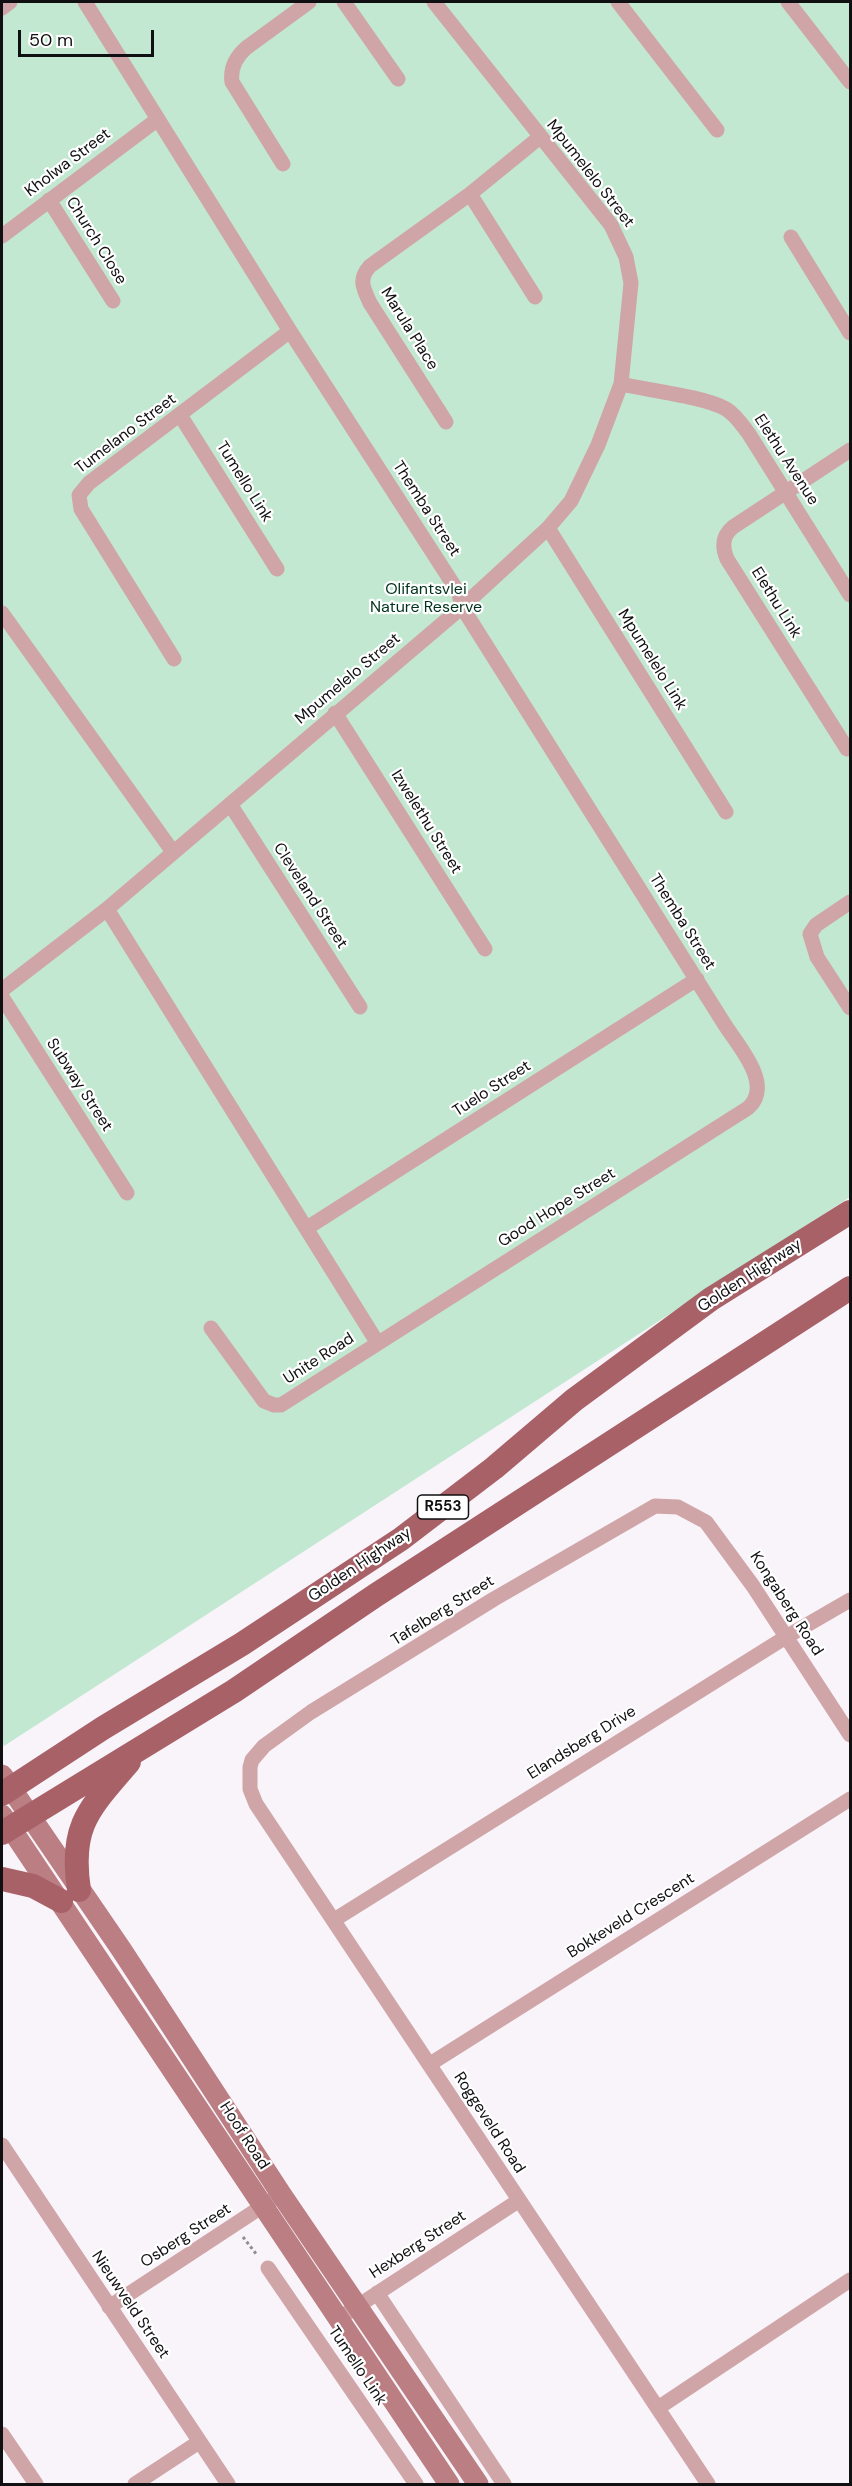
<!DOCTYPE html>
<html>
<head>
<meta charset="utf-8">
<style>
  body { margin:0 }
  #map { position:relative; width:852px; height:2486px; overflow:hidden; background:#f8f4fa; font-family:"DM Sans",sans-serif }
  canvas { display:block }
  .frame { position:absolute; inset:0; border:3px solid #100f11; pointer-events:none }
  .scale { position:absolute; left:18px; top:30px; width:136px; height:27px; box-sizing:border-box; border:3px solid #100f11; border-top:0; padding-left:8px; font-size:18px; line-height:21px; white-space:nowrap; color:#100f11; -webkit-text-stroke:4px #fff; paint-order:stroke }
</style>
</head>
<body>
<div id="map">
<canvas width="852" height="2486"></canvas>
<div class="frame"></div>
<div class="scale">50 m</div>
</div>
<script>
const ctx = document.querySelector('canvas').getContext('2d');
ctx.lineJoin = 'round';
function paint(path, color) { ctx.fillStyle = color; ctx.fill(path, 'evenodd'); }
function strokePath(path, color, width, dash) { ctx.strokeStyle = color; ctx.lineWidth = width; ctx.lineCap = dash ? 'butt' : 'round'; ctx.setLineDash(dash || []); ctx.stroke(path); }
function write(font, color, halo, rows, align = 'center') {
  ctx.font = font + ' "DM Sans",sans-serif'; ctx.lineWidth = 4.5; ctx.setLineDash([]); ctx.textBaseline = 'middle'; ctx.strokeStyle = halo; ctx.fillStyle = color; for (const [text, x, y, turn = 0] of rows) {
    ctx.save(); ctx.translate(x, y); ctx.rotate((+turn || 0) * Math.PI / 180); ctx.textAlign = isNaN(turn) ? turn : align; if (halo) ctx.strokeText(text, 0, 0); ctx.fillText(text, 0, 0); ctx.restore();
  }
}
const green = new Path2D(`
  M2,2H850V1197L4,1746L2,1742Z`);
const path = new Path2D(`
  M243,2237L257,2255`);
const street = new Path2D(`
  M85,2L290,331L453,584L459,594L462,607L725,1025C739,1047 774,1085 748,1108L281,1405H274L264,1401L211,1328
  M344,2L398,79
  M618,2L717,130
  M788,2L850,82
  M2,8L10,2
  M283,164L232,82C230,68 236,57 246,48L309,2
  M470,194L535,297
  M49,200L113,301
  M2,236L158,119
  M791,237L850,333
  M621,384C647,390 706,397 726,409C736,415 742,425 749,434L850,595
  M180,415L277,569
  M446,422L370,303C363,288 358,279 370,266L470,194L540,137
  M548,528L726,812
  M2,613L173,852
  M174,659L81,509L79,495L89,483L290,331
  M335,713L485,949
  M847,749L727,559C722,547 722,536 733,527L850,450
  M230,804L360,1007
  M850,902L816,925L810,934L817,957L850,1008
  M107,909L377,1342
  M2,990L107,909L462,607L548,528L571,501L598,445L621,384L631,283L626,257L611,225L434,2
  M2,997L127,1193
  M307,1228L697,979
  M334,1920L786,1637L850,1600
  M430,2064L850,1799
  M2,2145L228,2484
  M268,2268L416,2484
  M377,2293L504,2484
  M109,2307L281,2194
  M338,2319L518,2201
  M658,2408L850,2280
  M2,2434L36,2484
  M135,2484L199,2442
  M708,2484L256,1804L250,1789V1767L252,1760L264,1746L311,1712L494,1599L655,1506L678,1507L706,1522L753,1586L850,1735`);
const secondary = new Path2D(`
  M2,1775L121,1949L281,2194L478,2484
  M2,1815L449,2484`);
const primary = new Path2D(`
  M2,1794L103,1728L242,1644L401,1539L494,1468L574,1400L711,1299L850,1212
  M2,1833L234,1691L376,1595L850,1288
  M2,1879L33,1886L61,1901
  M79,1890C69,1825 90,1808 129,1762`);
const shields = [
  [443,1507,51]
];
const shieldNames = [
  ["R553",443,1507]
];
const streetNames = [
  ["Kholwa Street",68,163,-37],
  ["Mpumelelo Street",590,174,52],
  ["Church Close",96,241,58],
  ["Marula Place",409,329,58],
  ["Tumelano Street",126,434,-37],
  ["Elethu Avenue",786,460,57],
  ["Tumello Link",244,482,58],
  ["Themba Street",426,509,57],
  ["Elethu Link",776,603,58],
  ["Mpumelelo Link",652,660,58],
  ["Mpumelelo Street",348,679,-40],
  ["Izwelethu Street",426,822,58],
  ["Cleveland Street",310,896,57],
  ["Themba Street",682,922,58],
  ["Subway Street",79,1085,57],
  ["Tuelo Street",492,1089,-33],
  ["Good Hope Street",557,1208,-32],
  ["Golden Highway",750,1276,-33],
  ["Unite Road",319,1359,-33],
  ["Golden Highway",360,1565,-34],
  ["Kongaberg Road",786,1604,57],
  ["Tafelberg Street",443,1611,-32],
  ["Elandsberg Drive",582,1743,-32],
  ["Bokkeveld Crescent",631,1916,-32],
  ["Roggeveld Road",489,2123,57],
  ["Hoof Road",244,2136,57],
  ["Osberg Street",186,2236,-33],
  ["Hexberg Street",418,2245,-33],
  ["Nieuwveld Street",130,2305,56],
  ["Tumello Link",357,2366,56]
];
const parkNames = [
  ["Olifantsvlei",426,590],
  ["Nature Reserve",426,608]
];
paint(green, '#c2e8d1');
strokePath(path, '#908d92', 3, [3, 3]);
strokePath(street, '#d0a5a8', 15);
strokePath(secondary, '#ba7e83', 21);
strokePath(primary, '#a96168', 24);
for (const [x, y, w] of shields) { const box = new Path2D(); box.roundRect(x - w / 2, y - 12, w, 24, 4.5); ctx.fillStyle = '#fff'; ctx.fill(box); strokePath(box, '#100f11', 1.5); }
write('bold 15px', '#100f11', null, shieldNames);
write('16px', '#100f11', '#fff', streetNames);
write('16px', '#00331d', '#fff', parkNames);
</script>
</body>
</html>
